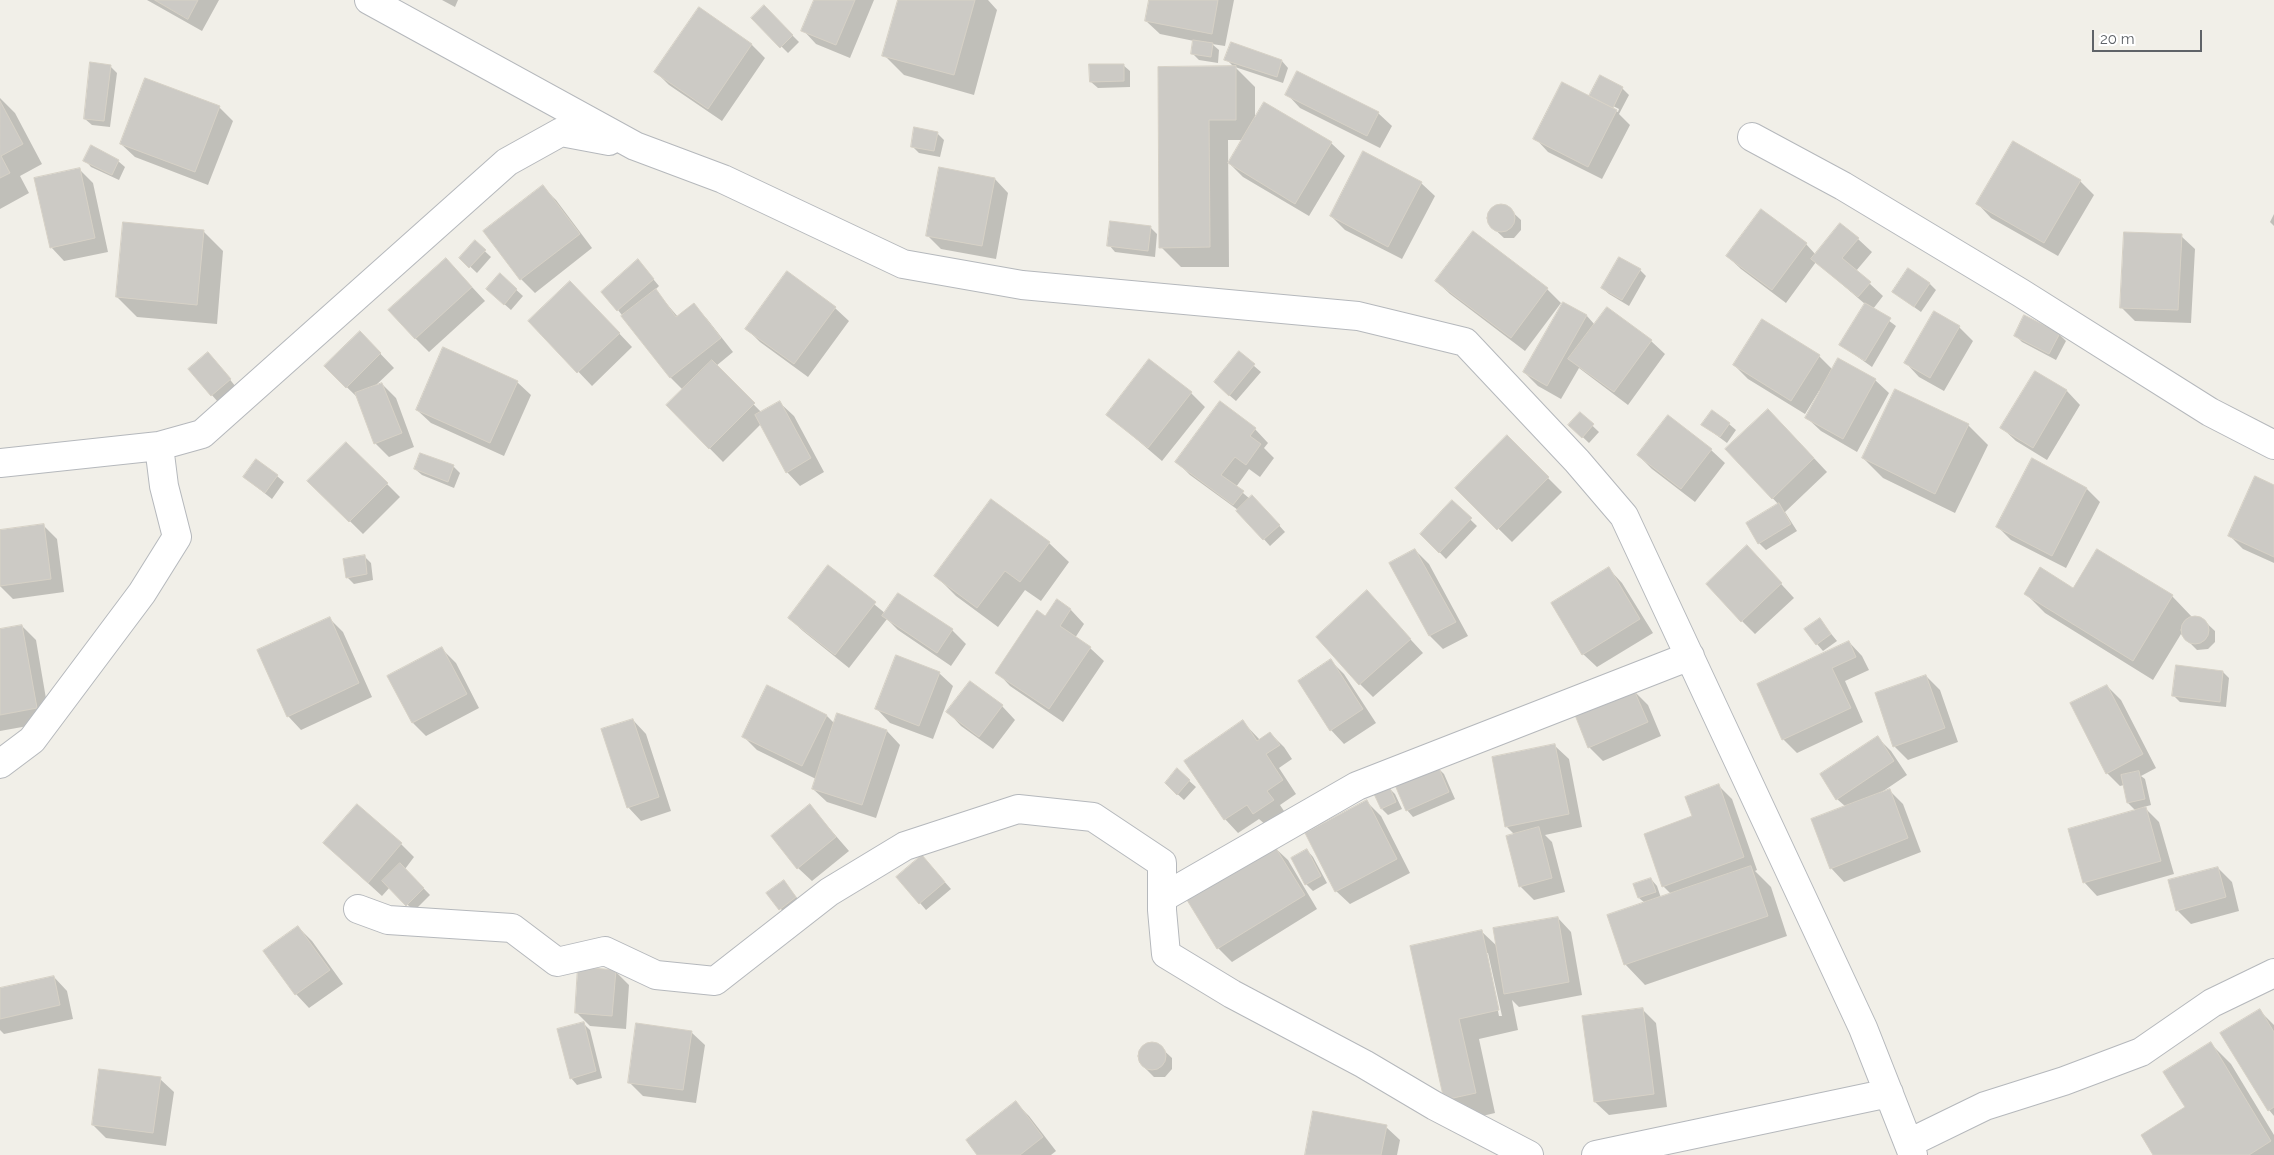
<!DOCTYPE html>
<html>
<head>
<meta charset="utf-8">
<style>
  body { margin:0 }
  #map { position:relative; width:2274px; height:1155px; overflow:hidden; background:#f1efe8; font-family:Raleway,sans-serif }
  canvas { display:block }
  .scale { position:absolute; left:2092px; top:30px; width:110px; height:22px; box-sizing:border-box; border:2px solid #5f6368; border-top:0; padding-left:6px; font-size:15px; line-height:18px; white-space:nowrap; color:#5f6368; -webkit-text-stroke:4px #fff; paint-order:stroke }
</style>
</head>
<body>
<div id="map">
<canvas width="2274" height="1155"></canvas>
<div class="scale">20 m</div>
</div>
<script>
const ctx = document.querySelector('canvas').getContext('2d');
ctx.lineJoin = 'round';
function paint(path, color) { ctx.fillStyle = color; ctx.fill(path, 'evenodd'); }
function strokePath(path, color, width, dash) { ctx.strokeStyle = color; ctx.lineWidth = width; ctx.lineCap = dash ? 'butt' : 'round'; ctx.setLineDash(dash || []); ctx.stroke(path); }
const shadow = new Path2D(`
  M147,0H219L202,31Z
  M442,0H458L455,7Z
  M815,0H874L850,58L816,44L803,30Z
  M899,0H988L997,10L974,95L904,75L884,55Z
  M1150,0H1234L1225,46L1212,44L1219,50L1218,63L1199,60L1192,53L1194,41L1160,34L1146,21Z
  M764,7L799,42L788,53L753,18Z
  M699,9L752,45L765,58L722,121L669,85L656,72Z
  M1226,59L1282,61L1288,68L1283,83L1235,67L1255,87V119L1331,143L1345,156L1309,216L1243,177L1229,163L1243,140H1228L1229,267H1181L1161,247L1159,68L1234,67Z
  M1123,65L1130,71V87L1098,88L1091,82Z
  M110,66L117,73L110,127L92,125L85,119Z
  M1600,77L1622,88L1629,95L1619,114L1630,125L1602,179L1548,152L1535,138L1562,84L1595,101L1591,95ZM1597,98L1619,109L1618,112L1597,101Z
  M1287,94L1378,113L1392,126L1380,148L1300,108Z
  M0,98L15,113L42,164L20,176L29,193L0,209Z
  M219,107L233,121L208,185L135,157L121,144Z
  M937,133L944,140L940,157L919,153L912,146Z
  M85,160L118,161L125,167L119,180L91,167Z
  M79,169L93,183L108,252L64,261L51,247Z
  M940,169L995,179L1008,193L996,259L941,249L927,235Z
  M2080,181L2094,195L2058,256L1991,218L1978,204Z
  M1421,183L1435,196L1402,259L1345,230L1331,216Z
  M543,187L556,200L592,248L535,293L521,279L484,231Z
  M1496,206H1506L1521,220V230L1514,238H1504L1489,224V213Z
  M2274,214V226L2270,222Z
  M1151,228L1157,234L1155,257L1115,252L1109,245Z
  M203,231L223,251L217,324L137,317L117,297Z
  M1473,233L1547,289L1561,303L1525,351L1450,294L1436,281Z
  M2181,236L2195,249L2191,323L2135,321L2121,307Z
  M1858,239L1872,252L1856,271L1883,296L1873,309L1896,326L1872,367L1841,345L1865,304L1816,262L1786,303L1741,269L1727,256L1806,244L1816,255Z
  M475,242L491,257L477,273L461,258Z
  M446,259L485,301L429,352L415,338Z
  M644,268L659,286L655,290L678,317L693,305L707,319L733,352L716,366L762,413L780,403L794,416L824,472L800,486L787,472L761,424L723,462L667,405L683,390L671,378L618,310Z
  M1640,270L1646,276L1629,306L1609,294L1602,288Z
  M500,275L523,296L511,310L494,295Z
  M1930,284L1936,290L1921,312L1893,292Z
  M584,296L632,347L592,386L530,321Z
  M1564,303L1587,316L1595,325L1651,341L1665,354L1628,405L1579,368L1561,399L1538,386L1524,372Z
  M835,308L849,321L808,377L760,342L747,329Z
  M1935,313L1959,327L1973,341L1944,391L1919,377L1906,363Z
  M2059,334L2066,341L2056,360L2022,342L2015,335Z
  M373,346L394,368L374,387L382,384L396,398L414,447L389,457L375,443L359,399L325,366Z
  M1239,353L1261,372L1236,401L1222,389Z
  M1819,356L1833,370L1875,380L1889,393L1857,452L1821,431L1807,418L1821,392L1819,391L1805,414L1748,379L1734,365Z
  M214,360L236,387L218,402L189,369Z
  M1150,361L1191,393L1205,407L1162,461L1108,415Z
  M2035,373L2067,391L2080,405L2047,460L2016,441L2002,428Z
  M517,382L531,395L504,456L431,423L417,410Z
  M1580,414L1599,432L1589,443L1570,425Z
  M1729,424L1736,430L1727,443L1703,425Z
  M1782,424L1827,472L1785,512L1797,531L1766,550L1759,543L1779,505L1727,449Z
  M1968,425L1988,445L1955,513L1883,478L1863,458Z
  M1255,429L1268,443L1264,448L1274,458L1260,477L1249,469L1236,487L1250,499L1259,503L1285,532L1270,546L1238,510L1190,475L1177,462Z
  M1507,437L1562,492L1512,542L1457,488Z
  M346,443L400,497L363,534L309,481Z
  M1711,450L1725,463L1695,502L1652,469L1638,455Z
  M453,466L460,473L454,488L422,475L415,469Z
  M277,476L284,482L272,499L244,477Z
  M2274,486V563L2243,549L2229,535Z
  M2087,489L2100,502L2066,568L2011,540L1998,527Z
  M1452,502L1477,526L1446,559L1422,534Z
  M44,526L57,539L64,592L13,599L0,586V531Z
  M1049,543L1069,562L1041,601L1025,590L998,627L956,596L936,576Z
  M1415,550L1429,564L1468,636L1443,649L1430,636Z
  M364,556L371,563L373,580L354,584L347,577Z
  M1760,561L1794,598L1755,634L1742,621Z
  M829,567L886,614L899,594L952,630L966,644L951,666L898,630L887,619L849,668L803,631L789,618Z
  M1609,569L1622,583L1653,633L1597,667L1583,654Z
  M2073,589L2172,596L2192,617H2200L2215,631V642L2208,649L2197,650L2181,634L2153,680L2045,613L2025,593Z
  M1367,592L1423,653L1373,697L1360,684Z
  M1057,601L1071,610L1084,624L1075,638L1090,648L1104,661L1063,722L1010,686L997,672L1046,618Z
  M330,619L343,632L372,697L301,730L288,716Z
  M1819,619L1837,641L1823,651L1817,644Z
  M22,626L36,640L50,722L0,731V630Z
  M1849,642L1862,656L1869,670L1845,681L1863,722L1797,753L1783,739Z
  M442,649L456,663L479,708L426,736L413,723L389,677Z
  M1331,661L1344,674L1376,723L1344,744L1331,730Z
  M2223,672L2229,678L2226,707L2180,702L2173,695Z
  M939,673L953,686L933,739L890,723L877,709Z
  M1926,676L1940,690L1958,742L1908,760L1894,746Z
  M2107,686L2121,700L2156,768L2141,776L2145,779L2151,805L2144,807L2159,822L2174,874L2097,896L2084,882L2136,811L2128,803L2124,785L2120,786L2107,773Z
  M767,687L827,716L835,724L838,715L887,731L900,745L876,818L827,802L813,789L816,779L757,750L743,736Z
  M1634,691L1648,705L1661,736L1603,761L1589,747Z
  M1002,706L1015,720L993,749L961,726L948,712Z
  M633,720L646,734L671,811L641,821L628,807Z
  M1243,722L1260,740L1270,733L1284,747L1292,759L1279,768L1296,794L1280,805L1286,814L1267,826L1259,819L1238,833L1225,819Z
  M1878,738L1891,751L1907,775L1879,794L1890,791L1903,804L1921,852L1844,882L1831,868L1846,807L1837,799Z
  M1555,746L1569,759L1582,827L1545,835L1552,842L1565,892L1534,900L1520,886L1515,835L1506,826Z
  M1438,768L1444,774L1455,799L1413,817L1407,810Z
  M1177,770L1196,787L1184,800L1173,790Z
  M1719,786L1732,799L1757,870L1755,871L1771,887L1787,936L1645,985L1625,964L1645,903L1639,898L1635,884L1651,879L1657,886L1661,898L1671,894L1663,886L1694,817Z
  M1389,788L1395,794L1402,809L1388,815L1382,809Z
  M1367,802L1381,816L1410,873L1350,904L1336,891Z
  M810,806L849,851L812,881L798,868Z
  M324,843L401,844L414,857L405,869L430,895L414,911L390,887L382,896Z
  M1274,847L1288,860L1317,909L1232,962L1218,948Z
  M1307,850L1313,857L1327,883L1313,891L1306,884L1292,858Z
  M928,863L951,889L926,910L898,877Z
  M2218,868L2232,882L2239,911L2191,924L2177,910Z
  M784,882L802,904L787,916L768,894Z
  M1558,918L1571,932L1582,995L1519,1007L1512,1000L1518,1030L1479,1039L1495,1113L1465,1120L1445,1100L1411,947L1481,931L1498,947ZM1486,953H1488L1502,1016H1499Z
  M298,927L312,941L343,984L309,1008L296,994Z
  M615,971L629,985L626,1029L590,1026L576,1012Z
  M54,977L67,991L73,1019L4,1034L0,1030V989Z
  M1642,1009L1656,1023L1667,1107L1609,1115L1595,1102Z
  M2260,1011L2274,1025V1116L2269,1110Z
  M584,1024L590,1030L602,1078L577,1085L571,1078Z
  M691,1032L705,1045L696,1103L643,1096L629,1082Z
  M1146,1044H1157L1172,1058V1069L1165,1077H1154L1139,1062V1051Z
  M2211,1044L2231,1064L2274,1135V1155H2154L2187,1108Z
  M160,1079L174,1092L166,1146L106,1138L93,1125Z
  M1016,1103L1029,1116L1056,1151L1051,1155H979Z
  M1386,1127L1400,1140L1397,1155H1306Z`);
const building = new Path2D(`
  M155,0H198L188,19Z
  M814,0H855L836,45L801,31Z
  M898,0H975L954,75L882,56Z
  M1149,0H1218L1212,34L1145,21Z
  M764,5L793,35L780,48L751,18Z
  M699,7L752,44L708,109L654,72Z
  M1193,40L1213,43L1211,57L1191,54Z
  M1231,42L1282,60L1277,77L1224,60Z
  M90,62L111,65L104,121L84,119Z
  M1089,64H1124V81L1090,82Z
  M1236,66V120H1209L1210,247L1159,248L1158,67Z
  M1297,71L1379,112L1367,136L1285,95Z
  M1600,75L1623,87L1613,108L1589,96Z
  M145,78L220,106L195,172L120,144Z
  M1562,82L1617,110L1588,167L1533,139Z
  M0,101L23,144L1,156L10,173L0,178Z
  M1264,102L1332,142L1295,204L1228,163Z
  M914,127L938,132L934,151L911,147Z
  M2013,141L2081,180L2044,243L1976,204Z
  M91,145L119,160L112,175L83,161Z
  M1363,151L1422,182L1388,247L1330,216Z
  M939,167L995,178L982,246L926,236Z
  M80,168L95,238L50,248L34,178Z
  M543,185L580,234L520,280L483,231Z
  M1487 218a14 14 0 1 1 28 0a14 14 0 1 1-28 0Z
  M1761,209L1807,243L1772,290L1726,256Z
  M1110,221L1151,226L1148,251L1107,246Z
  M123,222L204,230L197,305L116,297Z
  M1840,223L1859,238L1842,258L1871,282L1858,297L1811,259Z
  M1473,231L1548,288L1511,338L1435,281Z
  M2124,232L2182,234L2178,310L2120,308Z
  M475,240L486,250L469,268L459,258Z
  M1619,257L1641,269L1622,300L1601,288Z
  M446,258L472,287L415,339L388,310Z
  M638,259L654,279L617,311L601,292Z
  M1908,268L1930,283L1914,307L1892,292Z
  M787,271L836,307L794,364L745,329Z
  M500,273L517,289L504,305L486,289Z
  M570,281L620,333L577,373L528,321Z
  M656,289L676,317L694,303L721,338L670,378L621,316Z
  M1563,302L1587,315L1547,386L1523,372Z
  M1865,303L1891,318L1865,361L1839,345Z
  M1607,307L1652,340L1614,392L1568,359Z
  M1934,311L1960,326L1930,378L1904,363Z
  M2024,315L2060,333L2049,354L2014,336Z
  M1762,319L1820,355L1791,401L1733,365Z
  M360,331L381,353L346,388L324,366Z
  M443,347L518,381L490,443L416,410Z
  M1239,351L1255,364L1229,396L1214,382Z
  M208,352L231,379L211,396L188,369Z
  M1838,358L1876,379L1843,439L1805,418Z
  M1149,359L1192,392L1148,448L1106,415Z
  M712,360L755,403L709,449L666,405Z
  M2035,371L2067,390L2033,448L2000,428Z
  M382,383L402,433L374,444L355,393Z
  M1895,389L1969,424L1935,494L1862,458Z
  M780,401L811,458L786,473L755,415Z
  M1220,401L1256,428L1250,436L1261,444L1246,465L1235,457L1221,475L1244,491L1233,505L1175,462Z
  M1768,409L1814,458L1772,499L1725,449Z
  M1712,410L1730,423L1720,437L1701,425Z
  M1580,412L1594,424L1582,438L1568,425Z
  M1668,415L1712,449L1681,489L1637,455Z
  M1507,435L1549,477L1497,530L1455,488Z
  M346,442L388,483L349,522L307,481Z
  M420,453L454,465L448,482L414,469Z
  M2032,458L2087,488L2052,556L1996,527Z
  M256,459L278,475L265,493L243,477Z
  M2255,476L2274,485V557L2228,536Z
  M1252,495L1280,525L1263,540L1236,511Z
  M991,499L1050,542L1020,582L1005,571L977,608L934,576Z
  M1452,500L1472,518L1439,553L1420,534Z
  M1779,503L1791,524L1758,544L1746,523Z
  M44,524L51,579L0,586V530Z
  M1747,545L1782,583L1741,622L1706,584Z
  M1415,549L1456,622L1429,636L1389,563Z
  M2097,549L2173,595L2133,661L2024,594L2040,567L2073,588Z
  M365,555L367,574L346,578L343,559Z
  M828,565L876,602L835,655L788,618Z
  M1609,567L1640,619L1582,655L1551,603Z
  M1367,590L1411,639L1359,685L1316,637Z
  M898,593L953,629L937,653L882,616Z
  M1057,599L1071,609L1060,626L1091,647L1049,709L995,673L1037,610L1045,616Z
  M2181 630a14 14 0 1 1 28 0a14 14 0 1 1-28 0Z
  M330,617L359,683L287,717L257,650Z
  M1820,618L1831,634L1816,645L1804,629Z
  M22,625L37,708L0,715V629Z
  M1849,641L1856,657L1832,668L1851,708L1782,740L1757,684Z
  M442,647L467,694L412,723L387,676Z
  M896,655L940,672L919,726L875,709Z
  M1331,659L1363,709L1330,731L1298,681Z
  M2176,665L2223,671L2220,702L2172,696Z
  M1926,675L1945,728L1893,747L1875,693Z
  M970,681L1003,705L979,737L946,712Z
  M767,685L827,715L802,766L742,737Z
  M2107,685L2143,754L2106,774L2070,703Z
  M1634,690L1648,722L1588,748L1575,715Z
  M837,713L887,730L862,805L812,789Z
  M633,719L659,797L627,808L601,729Z
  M1243,720L1257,741L1270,732L1280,745L1266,754L1283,780L1267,791L1274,800L1253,814L1247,805L1224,820L1184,761Z
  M1878,736L1894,761L1836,800L1820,774Z
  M1555,744L1569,814L1505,827L1492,757Z
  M1438,766L1449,792L1406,811L1395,785Z
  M1177,768L1190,780L1177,795L1165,783Z
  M2139,771L2145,799L2127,803L2121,775Z
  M1719,784L1744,857L1662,887L1644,834L1692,816L1685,797Z
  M1389,786L1396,802L1381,809L1374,794Z
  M1890,789L1908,838L1830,869L1811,819Z
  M1367,800L1397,859L1335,892L1305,833Z
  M357,804L402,843L368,883L323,843Z
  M810,804L836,837L797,869L771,836Z
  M2146,807L2161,861L2083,883L2068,829Z
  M1539,827L1552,878L1519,887L1506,836Z
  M1274,845L1305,895L1217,949L1187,900Z
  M1307,849L1321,876L1305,885L1291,858Z
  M922,855L945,882L919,904L896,877Z
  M400,863L424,888L406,906L382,881Z
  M1751,866L1768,916L1624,965L1607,915Z
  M2218,867L2226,897L2176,911L2168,880Z
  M1651,878L1656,892L1638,898L1633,884Z
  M784,880L796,897L779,910L766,893Z
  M1558,917L1569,982L1504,994L1493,928Z
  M298,926L330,970L295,995L263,951Z
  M1482,930L1499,1010L1459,1019L1476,1093L1444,1100L1410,946Z
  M578,967L616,970L612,1016L575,1013Z
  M54,976L60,1005L0,1019V988Z
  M1643,1008L1654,1094L1594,1102L1582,1016Z
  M2260,1009L2274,1032V1107L2268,1111L2220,1033Z
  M584,1022L596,1071L570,1079L557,1029Z
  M636,1023L692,1031L683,1090L628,1083Z
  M1138 1056a14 14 0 1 1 28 0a14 14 0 1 1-28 0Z
  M2211,1042L2271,1141L2249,1155H2153L2141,1135L2185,1107L2163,1072Z
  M99,1069L161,1077L153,1133L92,1125Z
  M1016,1101L1043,1137L1020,1155H977L966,1140Z
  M1313,1111L1387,1125L1381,1155H1305Z`);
const minor = new Path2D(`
  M369,0L635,146L723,179L903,264L1022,285L1358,316L1465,342L1577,461L1624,516L1863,1028L1913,1155
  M1752,137L1843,186L2021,293L2210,412L2274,445
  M0,463L159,446L202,434L507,162L561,132L609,141
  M0,764L32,740L142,593L177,537L164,486L159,446
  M1162,898L1357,786L1690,656
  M358,909L388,920L512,928L557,962L605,951L656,975L715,981L829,892L905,846L1018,809L1093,817L1162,863V910L1166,954L1232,994L1364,1064L1435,1106L1529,1155
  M1909,1143L1985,1106L2064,1081L2141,1052L2212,1003L2274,973
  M1596,1155L1889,1093`);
paint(shadow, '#0003');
paint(building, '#cccac5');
strokePath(building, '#d6d1c6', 1);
strokePath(minor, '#b5b8bc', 30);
strokePath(minor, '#fff', 28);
</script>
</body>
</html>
